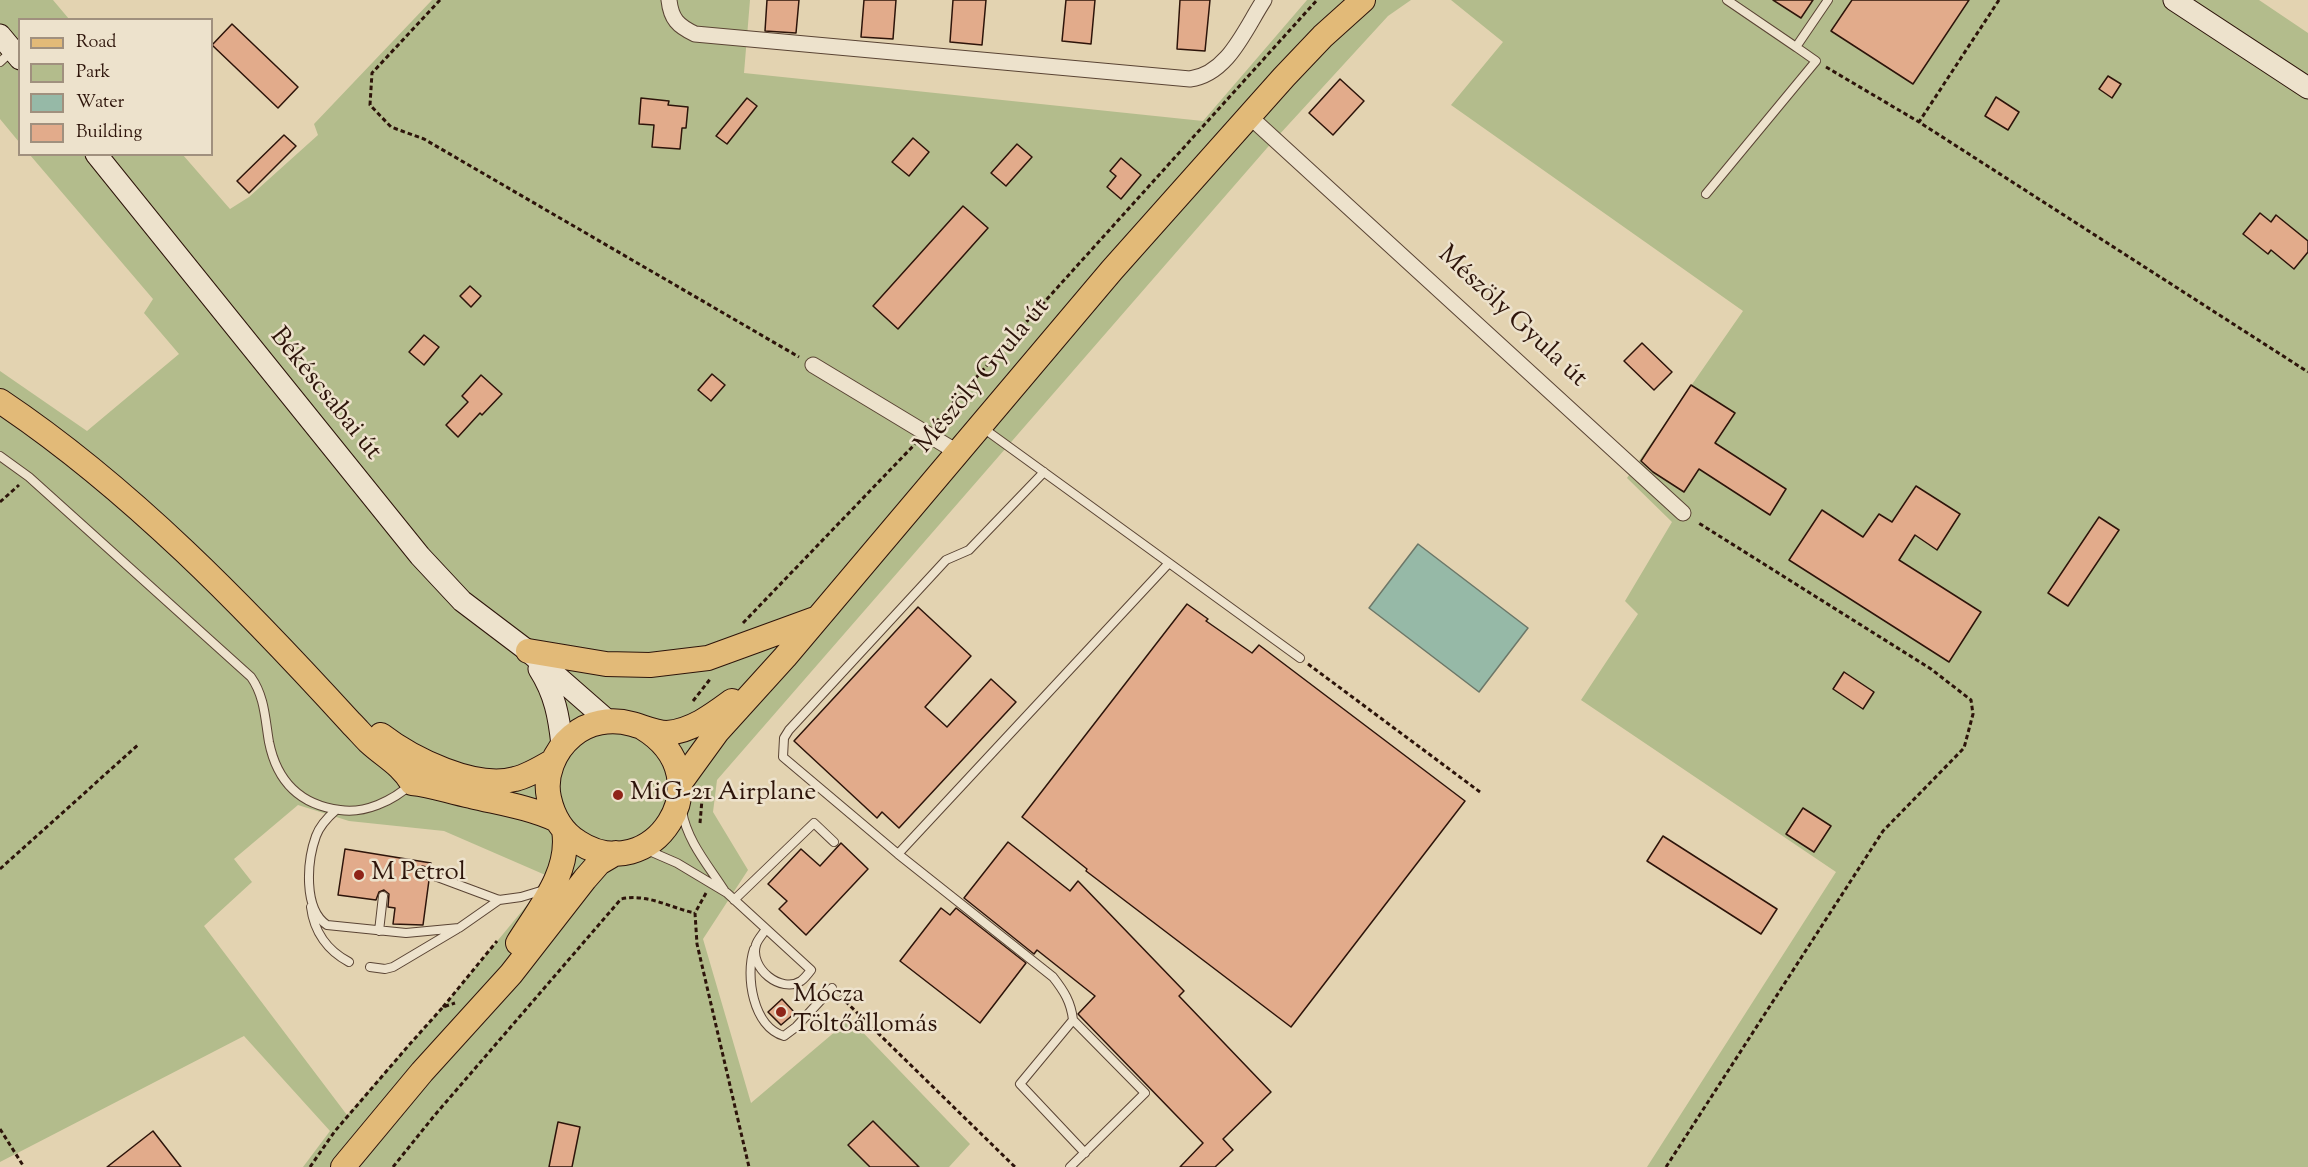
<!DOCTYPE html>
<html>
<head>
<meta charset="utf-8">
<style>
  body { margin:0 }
  #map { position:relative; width:2308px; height:1167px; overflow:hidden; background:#e3d3b1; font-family:"Sorts Mill Goudy",serif }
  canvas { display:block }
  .legend { position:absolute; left:18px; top:18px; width:195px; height:138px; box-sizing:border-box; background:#ede2cc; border:2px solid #a0907e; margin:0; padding:8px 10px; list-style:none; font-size:18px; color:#2d140a }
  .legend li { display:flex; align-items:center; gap:12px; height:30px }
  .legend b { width:30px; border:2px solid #a0907e }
</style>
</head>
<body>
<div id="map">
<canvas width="2308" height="1167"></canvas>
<ul class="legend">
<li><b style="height:8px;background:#e2ba78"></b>Road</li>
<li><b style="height:16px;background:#b3bc8c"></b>Park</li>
<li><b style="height:16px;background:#96b9a7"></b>Water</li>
<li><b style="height:16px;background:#e2ab8b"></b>Building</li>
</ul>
</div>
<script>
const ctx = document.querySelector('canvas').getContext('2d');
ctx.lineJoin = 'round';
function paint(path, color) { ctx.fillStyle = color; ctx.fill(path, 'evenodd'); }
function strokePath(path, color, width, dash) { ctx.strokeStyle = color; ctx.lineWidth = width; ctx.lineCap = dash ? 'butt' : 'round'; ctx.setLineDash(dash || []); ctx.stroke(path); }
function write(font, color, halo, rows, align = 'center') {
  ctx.font = font + ' "Sorts Mill Goudy",serif'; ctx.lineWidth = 5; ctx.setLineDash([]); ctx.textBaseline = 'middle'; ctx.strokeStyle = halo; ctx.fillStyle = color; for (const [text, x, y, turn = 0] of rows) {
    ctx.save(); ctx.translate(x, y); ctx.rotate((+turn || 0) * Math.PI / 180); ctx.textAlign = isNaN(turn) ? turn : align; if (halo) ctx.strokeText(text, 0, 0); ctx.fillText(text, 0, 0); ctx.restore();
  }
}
const green = new Path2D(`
  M0,0H53L69,19L20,20L19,142L0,119Z
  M432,0H750L744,73L1203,121L1307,0H1411L1388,16L1267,148L717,780L713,812L748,870L703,939L751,1103L850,1019L970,1144L949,1167H303L330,1131L244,1036L0,1162V371L87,431L179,354L144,313L153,299L30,155H183L230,209L249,197L318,135L314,124ZM298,805L349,821L444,831L550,877L443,1007L347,1115L204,926L252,882L234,859Z
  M1451,0H2259L2308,33V1167H1647L1836,872L1581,700L1638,614L1625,601L1672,522L1627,478L1743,311L1451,105L1503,42Z`);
const water = new Path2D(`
  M1418,544L1528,628L1479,692L1369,608Z`);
const building = new Path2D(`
  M767,0H799L796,33L765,31Z
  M864,0H896L893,39L861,37Z
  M953,0H986L982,45L950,42Z
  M1066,0H1095L1091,44L1062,41Z
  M1180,0H1210L1205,51L1177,49Z
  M1773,0H1813L1801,18Z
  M1852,0H1969L1913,84L1831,31Z
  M232,24L298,87L278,108L212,45Z
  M2108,76L2121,84L2112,98L2099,89Z
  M1340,79L1364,101L1333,135L1309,113Z
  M1996,97L2019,112L2008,130L1985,116Z
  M641,98L669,101L668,105L688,107L686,128H682L680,149L652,147L654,125L639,124Z
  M747,98L757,106L727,144L716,136Z
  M284,135L296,146L249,193L237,181Z
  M913,138L929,152L909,176L892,162Z
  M1017,144L1032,157L1006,186L991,173Z
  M1121,158L1141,175L1121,199L1107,187L1116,176L1110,171Z
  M963,206L988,228L898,329L873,306Z
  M2260,213L2271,222L2276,215L2308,241V252L2294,269L2271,250L2268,254L2243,234Z
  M470,286L481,296L471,307L460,296Z
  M424,335L439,347L424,365L409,352Z
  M1642,343L1672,372L1654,390L1624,361Z
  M712,374L725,385L711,401L698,390Z
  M481,375L502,394L482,415L480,413L458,437L446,425L468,402L462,396Z
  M1691,385L1735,413L1715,443L1786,489L1770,515L1699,469L1684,492L1653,472L1641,461Z
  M1916,486L1960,514L1937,550L1915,535L1899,560L1981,612L1949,662L1789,560L1822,510L1863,537L1879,514L1892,522Z
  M2099,517L2119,530L2068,606L2048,593Z
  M1187,604L1208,619L1206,621L1252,653L1259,645L1465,801L1291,1027L1086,871L1087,869L1022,817Z
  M918,607L971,656L925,707L947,727L991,679L1016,702L899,828L882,812L877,818L794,741Z
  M1844,672L1874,692L1863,709L1833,689Z
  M1803,808L1831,826L1814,852L1786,834Z
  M1663,836L1777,909L1761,934L1647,861Z
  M1008,842L1070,891L1078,881L1184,991L1179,996L1271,1092L1223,1139L1233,1150L1215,1167H1180L1203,1143L1078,1014L1095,996L1037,950L1034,954L964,898Z
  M841,843L868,869L806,935L779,909L787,901L768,884L801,849L820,866Z
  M345,849L431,863V868L422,866L418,870L420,876L429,880L423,925L393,924L395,908L388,907L389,894L384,890L379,892L376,900L338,895Z
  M941,908L950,915L956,908L1026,963L980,1023L900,961Z
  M782,999L795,1013L781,1025L768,1012Z
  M873,1121L919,1167H870L848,1145Z
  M558,1122L580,1127L572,1167H549Z
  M153,1131L181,1167H107Z`);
const path = new Path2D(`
  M440,0L372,73L370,105L391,127L424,139L799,357
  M1999,0L1919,122L2308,372
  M1826,67L1919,122
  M936,422L1317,0
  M0,502L19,485
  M743,623L915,444
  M1308,664L1480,792
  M693,701L711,678
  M700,823L703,788
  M0,869L139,744
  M706,893L695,913L697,944L749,1167
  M840,996L1015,1167
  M443,1007L497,941
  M0,1129L24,1167
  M310,1167L335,1131L409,1045L443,1007L455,1003
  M393,1167L434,1116L621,899C648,893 670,908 695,913
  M1666,1167L1883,831L1964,748L1973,714L1971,700L1931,669L1697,522`);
const lane = new Path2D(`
  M1727,0L1796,47
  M0,62L12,51
  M1706,194L1816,61L1796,47L1828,0
  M983,428L1300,658
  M0,456L29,477L251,677C265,697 265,719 269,742C277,782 301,805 340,810C364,814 393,801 411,784
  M1044,472L969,550L946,560L789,730L784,738L783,757L898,854L1053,977C1064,991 1071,1002 1073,1020L1145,1093L1070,1167
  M336,810C328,817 320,825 316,836C307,861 303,909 327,925L406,933L459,928L499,900
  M682,811C687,841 708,865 724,890
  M647,850L677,863L727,893L811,970C808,974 805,978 801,981C781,994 749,968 756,945C757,940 763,934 766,929
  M898,854L1168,564
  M424,872L499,900L521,897L544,890
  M734,900L814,823L834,842
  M311,907C314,932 328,951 349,962
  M379,931L383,896
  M754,949C745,976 753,1027 784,1036L796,1027L832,988
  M370,967L385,969L393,967L457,929
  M1073,1020L1020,1084L1085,1153`);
const street = new Path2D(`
  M669,0C671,19 678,26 695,34L1190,79C1228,74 1245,29 1264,0
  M1248,115L1683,513
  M813,365L957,452`);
const secondary = new Path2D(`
  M2174,0L2308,88
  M0,35L20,59
  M96,154L420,556L462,601L528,651L608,721
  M539,669C555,694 559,717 562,745`);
const primary = new Path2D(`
  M0,401C130,488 245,607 351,723C357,729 363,736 369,742C384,756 402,765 412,783C433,785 450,792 471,796C500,803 529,807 557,820
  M528,651L606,664L650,665L708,658L815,619
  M643,728C727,779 651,890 578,842C562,832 553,816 549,798C544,776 554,751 572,736C588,722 611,718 632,724C643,727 656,733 667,733C692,731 713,715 732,701
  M381,735C412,759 475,790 515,779C528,776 541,768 553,761
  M680,783L717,732L785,657L1112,270L1284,77L1323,36L1363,0
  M518,943C539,909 571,872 564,830
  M343,1167L422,1072L511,974L585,879L599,863L616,853`);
const markers = [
  [618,795,6,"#8f2418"],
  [359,875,6,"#8f2418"],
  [781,1012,6,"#8f2418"]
];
const streetNames = [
  ["Mészöly Gyula út",1511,318,43],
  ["Mészöly Gyula út",984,377,-50],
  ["Békéscsabai út",324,395,51]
];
const poiNames = [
  ["MiG-21 Airplane",630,795],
  ["M Petrol",371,875],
  ["Mócza",793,997],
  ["Töltőállomás",793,1027]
];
paint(green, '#b3bc8c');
paint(water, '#96b9a7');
strokePath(water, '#6c7768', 1.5);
paint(building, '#e2ab8b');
strokePath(building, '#2d140a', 1.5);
strokePath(lane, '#5a4434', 10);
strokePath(street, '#5a4434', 17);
strokePath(secondary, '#2d140a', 23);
strokePath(primary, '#2d140a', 26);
strokePath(path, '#2d140a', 3, [4.5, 3]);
strokePath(lane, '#ede2cc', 8);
strokePath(street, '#ede2cc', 15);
strokePath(secondary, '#ede2cc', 21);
strokePath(primary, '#e2ba78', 24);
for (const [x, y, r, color] of markers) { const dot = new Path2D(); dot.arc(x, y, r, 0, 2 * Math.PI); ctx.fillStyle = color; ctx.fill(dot); strokePath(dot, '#ede2cc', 2); }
write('26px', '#2d140a', '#ede2cc', streetNames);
write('26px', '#2d140a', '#ede2cc', poiNames, 'left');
</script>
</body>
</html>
